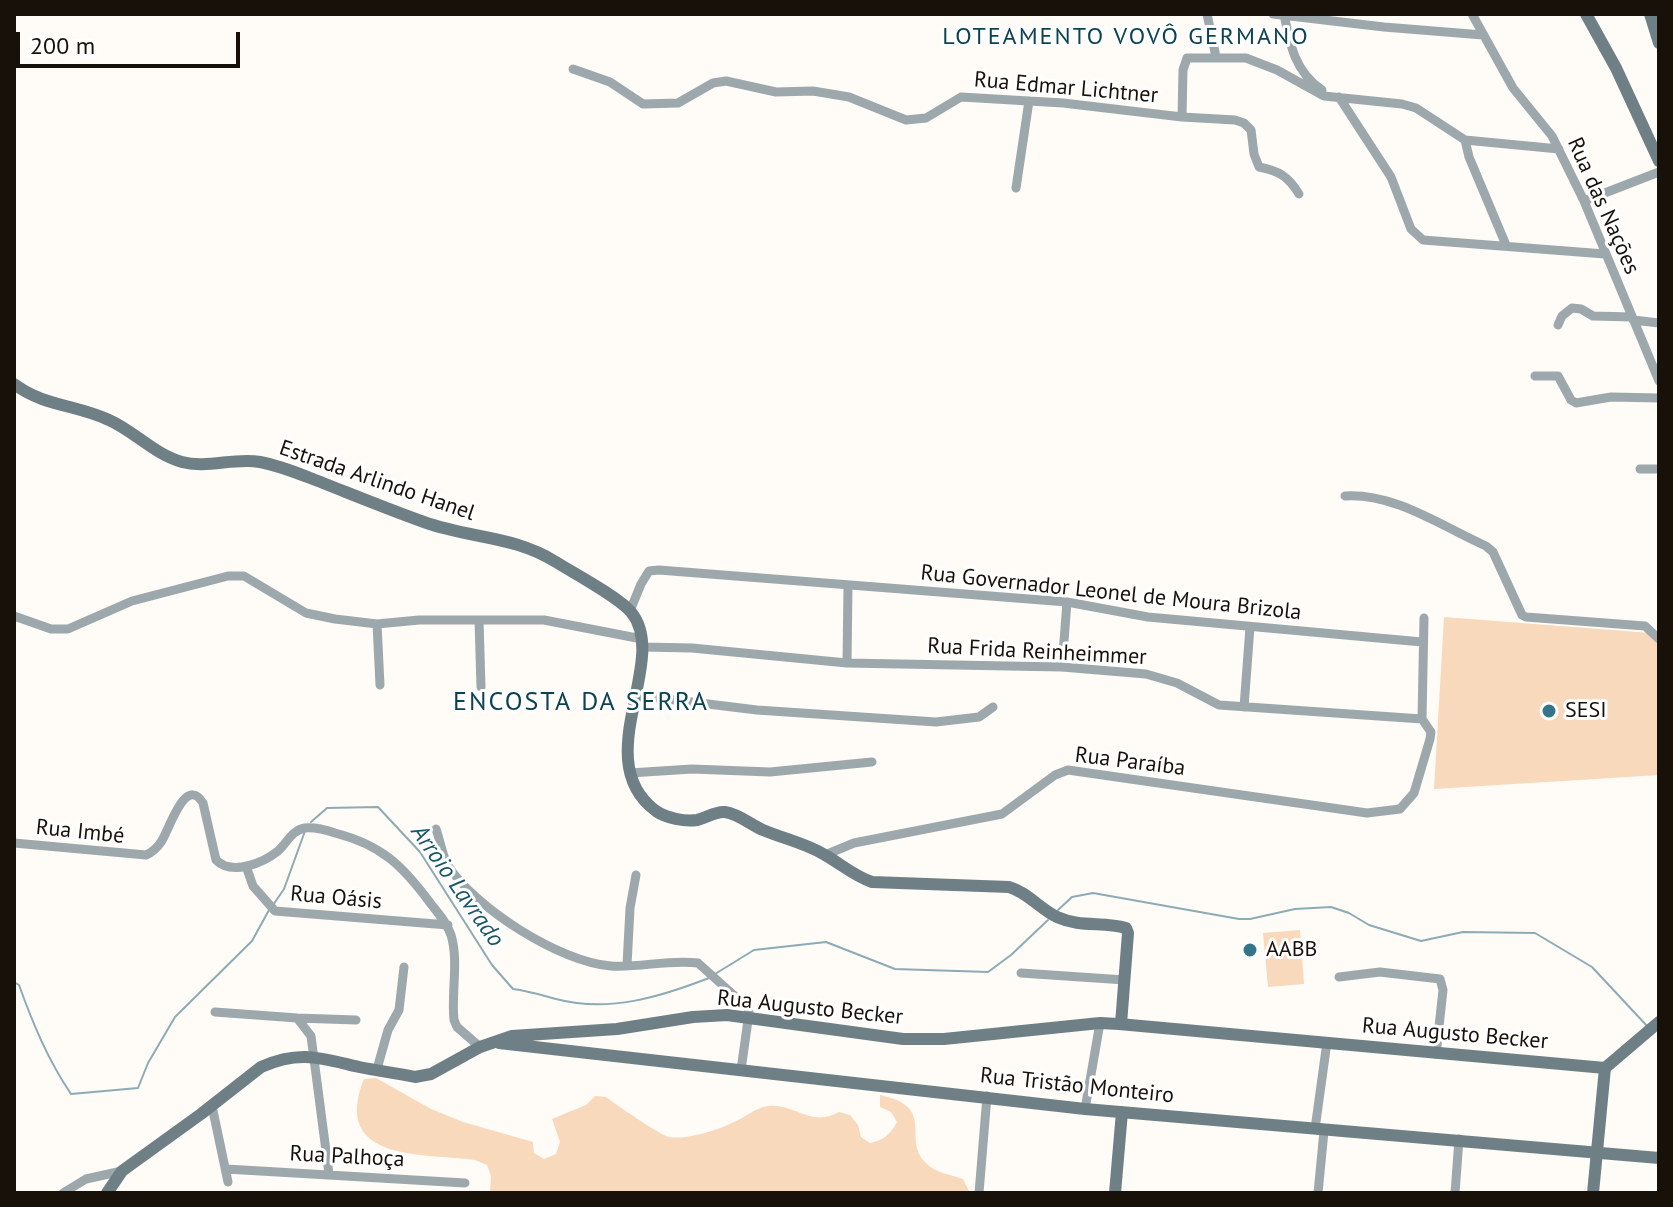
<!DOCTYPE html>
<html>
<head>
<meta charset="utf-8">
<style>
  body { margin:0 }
  #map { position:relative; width:1673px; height:1207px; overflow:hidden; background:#fffbf7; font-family:"PT Sans",sans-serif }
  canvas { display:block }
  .frame { position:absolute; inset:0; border:16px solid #18110a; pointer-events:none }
  .scale { position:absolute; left:16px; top:32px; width:224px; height:36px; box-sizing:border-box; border:4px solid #18110a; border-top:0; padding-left:10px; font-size:24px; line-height:28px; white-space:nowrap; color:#18110a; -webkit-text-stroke:6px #fff; paint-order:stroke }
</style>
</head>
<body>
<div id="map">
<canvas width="1673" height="1207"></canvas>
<div class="frame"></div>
<div class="scale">200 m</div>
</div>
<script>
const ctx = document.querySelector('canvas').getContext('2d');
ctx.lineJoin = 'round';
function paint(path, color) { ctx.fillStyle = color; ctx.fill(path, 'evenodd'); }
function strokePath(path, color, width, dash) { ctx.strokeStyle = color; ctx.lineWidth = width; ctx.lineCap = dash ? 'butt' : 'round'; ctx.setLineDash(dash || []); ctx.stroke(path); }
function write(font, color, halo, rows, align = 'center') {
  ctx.font = font + ' "PT Sans",sans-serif'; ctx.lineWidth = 6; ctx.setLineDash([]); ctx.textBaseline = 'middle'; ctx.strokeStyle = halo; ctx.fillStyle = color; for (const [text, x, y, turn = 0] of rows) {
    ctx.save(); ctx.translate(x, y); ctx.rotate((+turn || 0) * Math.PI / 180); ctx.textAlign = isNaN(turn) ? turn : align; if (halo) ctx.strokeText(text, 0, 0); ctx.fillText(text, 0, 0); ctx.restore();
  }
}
const green = new Path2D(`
  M1444,617L1651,633L1659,646V775L1434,789Z
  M1300,930L1304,984L1268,987L1263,933Z
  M376,1078L431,1109L463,1122L533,1142L534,1153L544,1159L556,1154L560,1142L552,1119L586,1105L595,1096L606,1097C617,1105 658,1134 669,1137C687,1140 718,1130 734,1122C746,1117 755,1108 768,1106C795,1103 810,1128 839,1112L850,1115L858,1125L861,1137L870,1143C884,1140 890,1135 897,1122L891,1112L880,1107V1095C936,1107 903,1137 924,1161C934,1173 949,1174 963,1179L970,1193H490L491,1176L487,1165L475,1160C426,1153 330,1163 364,1079Z`);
const stream = new Path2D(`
  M311,822L327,808L378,807L420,852L492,965L513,989C529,991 541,995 556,999C609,1013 660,997 709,978
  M273,905L284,889L305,831
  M1058,910L1072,897L1093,893L1239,919H1250L1295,909L1331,907L1349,913L1369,925L1421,941L1463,932L1535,933L1592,967L1648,1027
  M715,974L754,950L826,942L895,969L988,972L1011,955L1048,920
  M14,982L19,985C33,1024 48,1060 71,1094L138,1088L148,1063L175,1017L252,941L269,910`);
const street = new Path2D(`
  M1207,14L1216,57
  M1273,14L1384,27L1483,35
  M1284,14C1290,45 1295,72 1322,90
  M1472,14L1513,88L1552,136L1584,201L1659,381
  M573,69L610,82L643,104L678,103L713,83L726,81L776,92L813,91L849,97L906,120L926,118L961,97L1063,103L1182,117L1235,120L1244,123L1251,130L1254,154L1259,167C1279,171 1288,176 1299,194
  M1339,97L1391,177L1411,229L1423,240L1605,254
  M1182,117L1183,70L1187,58H1246L1277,70L1324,96L1402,104L1416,108L1465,140L1559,149
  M1465,140L1469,157L1506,245
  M1016,188L1029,101
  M1584,201L1659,172
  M1633,320L1659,323
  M1558,325L1562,316L1572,308L1581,309L1593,316L1632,317
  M1535,376H1558L1571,400L1576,403L1611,397L1659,398
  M1640,469H1659
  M1345,496C1395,493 1441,526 1486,546L1493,552L1522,615L1526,617L1645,626L1659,639
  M630,611L641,584L649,571L659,570L1067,602L1148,617L1422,642
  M14,616L51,629H68L132,601L228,576H244L306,613L335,619L377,624L419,620H544L642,639
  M479,620L481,687
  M377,624L380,685
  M642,647L692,648L847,663L1062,667L1146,674L1177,683L1219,705L1422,719
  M847,663L848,586
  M1062,667L1067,602
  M634,695L757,710L936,722L979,717L993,707
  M1244,707L1250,627
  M630,773L692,769L770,772L872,762
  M436,829C440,840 442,854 447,864C474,908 560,962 611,966C640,968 669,959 698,963L748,1008L749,1013L741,1070
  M14,843L146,855C153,852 157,848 161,842C169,831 185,774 203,803L216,860C232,876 263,863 278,851C287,843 292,830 305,828C315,827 326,830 335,833C382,845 403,866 431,904C439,914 447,923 451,935C459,961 451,993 454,1020L457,1027L480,1047
  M825,855L854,843L1002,814L1055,775L1068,770L1367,813L1400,809L1414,793L1430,739L1431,732L1422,719L1424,618
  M246,866L253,886L275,911L448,925
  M627,965L630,908L636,875
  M1021,973L1125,980
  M1339,977L1380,972L1440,979L1443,990L1436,1054
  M215,1012L297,1018L311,1036L329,1174
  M297,1018L356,1020
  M377,1069L388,1030L399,1010L404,967
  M212,1106L228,1182
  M1085,1109L1100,1023
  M1315,1129L1327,1042
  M226,1169L465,1183
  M63,1193L86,1179L122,1171
  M979,1193L987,1096
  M1318,1193L1324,1131
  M1455,1193L1459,1139`);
const secondary = new Path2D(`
  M1586,14L1616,68L1659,161
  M1650,14L1659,43
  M14,384C43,406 77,405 109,420C134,431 154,454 182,462C207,469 235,457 260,462C282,466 302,475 323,483C356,496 390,510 424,522C471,539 512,535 556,562C575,574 617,596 631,612C671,660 587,760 656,811C666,818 685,822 697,820C707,818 715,811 725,812C739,814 751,825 763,830C784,839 806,843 825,855C841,864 854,876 872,882L1009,887C1027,892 1040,909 1057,917C1081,928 1103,921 1126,928L1128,933L1121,1024
  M499,1043L1085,1109L1659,1158
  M1605,1068L1659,1022
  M107,1193L122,1171L201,1114L261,1067C300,1050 320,1058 359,1067C378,1071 397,1073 415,1077L431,1074L480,1047L512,1036L617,1029L693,1017L727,1015L903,1039H944L1100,1023L1119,1024L1605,1068
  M1115,1193L1122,1112
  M1593,1193L1605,1068`);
const markers = [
  [1549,711,8,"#357589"],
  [1250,950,8,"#357589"]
];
const streetNames = [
  ["Rua Edmar Lichtner",1066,88,5],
  ["Rua das Nações",1603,206,66],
  ["Estrada Arlindo Hanel",377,481,19],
  ["Rua Governador Leonel de Moura Brizola",1111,593,6],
  ["Rua Frida Reinheimmer",1037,652,3],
  ["Rua Paraíba",1130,762,7],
  ["Rua Imbé",80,832,6],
  ["Rua Oásis",336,898,5],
  ["Rua Augusto Becker",810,1008,6],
  ["Rua Augusto Becker",1455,1034,5],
  ["Rua Tristão Monteiro",1077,1086,6],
  ["Rua Palhoça",347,1157,3]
];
const poiNames = [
  ["SESI",1565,711],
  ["AABB",1266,950]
];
const neighbourhoodNames = [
  ["LOTEAMENTO VOVÔ GERMANO",1126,37]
];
const waterNames = [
  ["Arroio Lavrado",457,886,55]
];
const quarterNames = [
  ["ENCOSTA DA SERRA",581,703]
];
paint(green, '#f8d9bb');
strokePath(stream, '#8cabb5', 2);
strokePath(street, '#9ca8ac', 9);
strokePath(secondary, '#6e8086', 12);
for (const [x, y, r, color] of markers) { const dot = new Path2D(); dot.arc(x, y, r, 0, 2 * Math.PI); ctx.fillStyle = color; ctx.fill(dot); strokePath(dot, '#fff', 3); }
write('22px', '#18110a', '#fff', streetNames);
write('22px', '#18110a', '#fff', poiNames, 'left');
ctx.letterSpacing = '2px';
write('24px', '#0c4353', '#fff', neighbourhoodNames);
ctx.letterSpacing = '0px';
write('italic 24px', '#195667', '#fff', waterNames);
ctx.letterSpacing = '2px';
write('26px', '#0c4353', '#fff', quarterNames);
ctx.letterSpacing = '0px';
</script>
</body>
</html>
